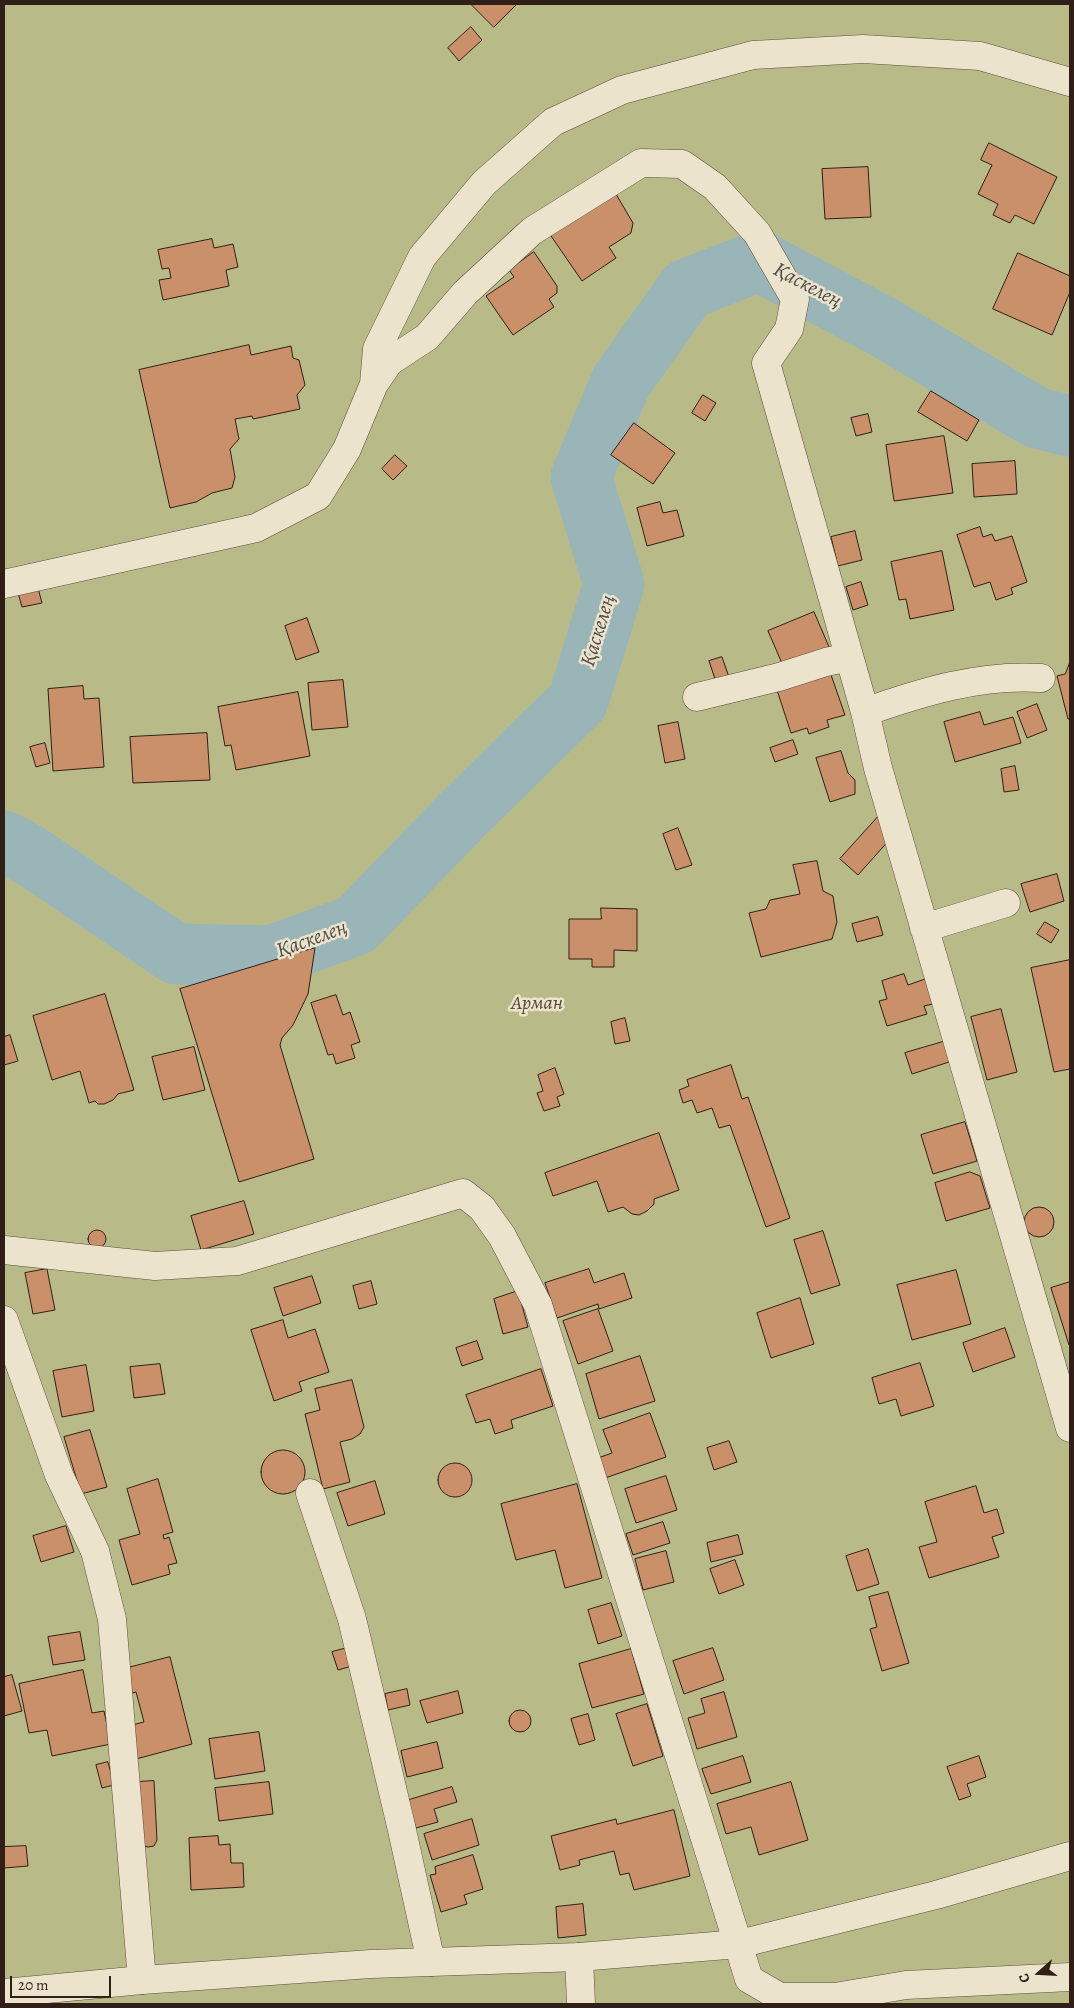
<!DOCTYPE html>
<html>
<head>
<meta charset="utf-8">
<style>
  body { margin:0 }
  #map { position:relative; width:1074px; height:2008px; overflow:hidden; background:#e1d4b1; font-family:Alegreya,serif }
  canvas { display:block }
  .frame { position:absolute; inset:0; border:5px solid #301f19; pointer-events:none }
  .north { position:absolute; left:1014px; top:1948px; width:50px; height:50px; -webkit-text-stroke:4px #ece3cc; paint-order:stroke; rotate:251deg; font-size:14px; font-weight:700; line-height:20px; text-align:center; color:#301f19 }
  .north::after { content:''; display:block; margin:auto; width:18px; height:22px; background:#301f19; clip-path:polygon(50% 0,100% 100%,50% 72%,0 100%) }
  .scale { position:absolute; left:10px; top:1976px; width:101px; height:22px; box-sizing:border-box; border:2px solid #301f19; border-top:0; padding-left:6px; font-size:15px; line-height:18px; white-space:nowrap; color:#301f19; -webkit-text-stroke:4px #ece3cc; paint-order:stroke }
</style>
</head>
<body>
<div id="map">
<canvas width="1074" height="2008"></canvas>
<div class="frame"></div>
<div class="north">С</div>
<div class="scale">20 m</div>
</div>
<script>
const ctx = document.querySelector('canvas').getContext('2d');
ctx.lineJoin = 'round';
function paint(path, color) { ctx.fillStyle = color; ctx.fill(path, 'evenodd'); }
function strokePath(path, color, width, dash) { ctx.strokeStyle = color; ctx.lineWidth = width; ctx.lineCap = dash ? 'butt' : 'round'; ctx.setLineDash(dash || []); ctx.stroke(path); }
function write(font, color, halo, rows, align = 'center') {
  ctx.font = font + ' Alegreya,serif'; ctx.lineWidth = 5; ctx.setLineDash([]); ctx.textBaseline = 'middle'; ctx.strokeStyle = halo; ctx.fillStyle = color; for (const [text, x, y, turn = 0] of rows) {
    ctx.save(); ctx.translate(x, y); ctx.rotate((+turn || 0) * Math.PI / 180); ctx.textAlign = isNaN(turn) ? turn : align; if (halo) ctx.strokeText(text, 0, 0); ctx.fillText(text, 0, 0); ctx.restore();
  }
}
const green = new Path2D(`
  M4,4H1070V2004H4Z`);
const river = new Path2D(`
  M4,841L31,856L176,954L271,956L356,925L460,817L578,701L614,584L581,477L621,382L687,289L759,261L878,324L1037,418L1070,426`);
const building = new Path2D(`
  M471,4H517L494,27Z
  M471,27L482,40L459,61L448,48Z
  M989,143L1057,177L1034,224L1015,215L1010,223L993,215L998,204L978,194L992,165L981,160Z
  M868,167L871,217L825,219L822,169Z
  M613,189L633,223L631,233L609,247L616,258L582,281L549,233Z
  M212,239L214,248L233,244L238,267L226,270L229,286L163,300L159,280L171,278L169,268L162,269L158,250Z
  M534,252L557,286V293L549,299L554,307L513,335L486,296L514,277L509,270Z
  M1018,253L1070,276V292L1052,335L993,309Z
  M249,345L251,355L291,346L293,358L299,360L305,385L297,395L300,409L253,419L252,416L235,419L239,439L230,449L235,477L232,488L212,493L196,502L170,508L139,370Z
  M931,391L979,420L967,441L918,412Z
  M703,395L716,403L705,421L692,413Z
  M868,414L872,432L856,436L851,418Z
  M634,423L675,453L653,484L611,455Z
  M944,436L953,493L894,501L886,445Z
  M395,455L407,466L393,480L382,469Z
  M1015,461L1017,494L974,497L972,464Z
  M660,502L663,513L677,510L684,536L647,546L637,508Z
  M980,527L983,537L992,534L995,541L1012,536L1027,582L1011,588L1013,594L996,600L990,582L974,587L957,535Z
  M855,531L862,560L838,566L831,537Z
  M942,551L954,610L910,619L906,599L899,600L891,562Z
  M861,582L868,605L853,610L846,587Z
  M38,588L42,603L22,607L18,593Z
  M814,612L830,649L784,668L768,631Z
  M307,618L319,652L296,660L285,626Z
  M722,657L729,677L716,682L709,661Z
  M1070,662V719H1068L1057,676L1065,674Z
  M829,669L845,715L827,720L829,727L809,734L807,728L791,733L776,687Z
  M343,680L348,727L312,730L308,683Z
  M83,686L84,699L99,698L104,767L53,771L48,689Z
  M298,692L310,756L236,770L231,745L225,746L218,707Z
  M1037,704L1047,730L1027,738L1017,712Z
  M980,712L984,725L1013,717L1021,743L955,762L944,722Z
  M678,722L685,759L665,763L658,726Z
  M207,733L210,780L133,783L130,737Z
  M793,740L798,754L775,762L770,748Z
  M45,743L50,763L36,767L30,747Z
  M841,751L848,773L855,780V794L830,802L816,758Z
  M1015,766L1019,790L1004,792L1001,769Z
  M885,809L891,838L858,875L840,859Z
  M678,828L692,865L676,870L663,834Z
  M817,861L823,891L833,896L837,922L832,939L761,957L749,913L766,909L770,900L800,894L793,865Z
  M1057,874L1064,901L1030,912L1021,884Z
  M601,908L637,909V951L614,950V967H592V959H569V919H601Z
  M878,917L883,935L857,942L852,924Z
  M1045,922L1059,930L1051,943L1037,934Z
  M315,948L308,994L293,1025L282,1038L280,1045L314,1159L239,1182L180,989Z
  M1070,960V1069L1054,1072L1031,968Z
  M904,974L908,985L925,979L933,1004L924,1006L927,1014L887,1026L879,1001L887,999L882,981Z
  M105,994L134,1090L118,1094L113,1100L104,1104H98L95,1101L89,1103L80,1071L52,1080L33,1016Z
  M336,995L343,1015L350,1012L360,1042L351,1045L355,1058L336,1064L333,1054L328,1055L311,1003Z
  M1001,1009L1017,1072L987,1080L971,1017Z
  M625,1018L630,1041L615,1044L611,1022Z
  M10,1035L18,1061L4,1065V1037Z
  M946,1041L952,1061L912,1074L905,1053Z
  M194,1047L205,1090L163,1100L152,1057Z
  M731,1065L742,1099L748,1097L790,1218L766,1227L730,1125L719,1128L712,1108L697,1113L692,1100L683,1103L679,1090L689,1086L687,1080Z
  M555,1068L564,1094L557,1097L560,1106L544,1111L537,1093L543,1091L538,1075Z
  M965,1122L977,1161L933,1174L921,1135Z
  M659,1133L679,1190L654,1199V1204L647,1211L639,1215L632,1214L623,1207L608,1212L597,1181L553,1196L545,1173Z
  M970,1172L980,1176L990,1208L946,1221L935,1183Z
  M244,1201L254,1234L201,1250L191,1216Z
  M1024 1222a15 15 0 1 1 30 0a15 15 0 1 1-30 0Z
  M88 1239a9 9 0 1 1 18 0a9 9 0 1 1-18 0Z
  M823,1231L840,1285L811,1294L794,1240Z
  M47,1269L55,1310L33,1314L25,1273Z
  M589,1269L594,1283L624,1273L632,1298L599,1309L598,1304L557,1318L545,1283Z
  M956,1270L971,1324L912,1340L897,1285Z
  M312,1276L321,1303L283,1316L274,1288Z
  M371,1281L377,1304L359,1309L353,1286Z
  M1070,1282V1344L1069,1345L1051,1288Z
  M518,1291L528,1327L503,1334L494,1299Z
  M800,1298L814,1344L771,1358L757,1313Z
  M598,1309L613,1351L578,1364L563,1321Z
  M283,1320L288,1338L315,1329L329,1372L299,1382L302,1391L274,1401L251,1330Z
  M1005,1328L1015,1357L973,1372L963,1343Z
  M477,1341L483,1359L462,1366L456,1348Z
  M640,1356L655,1401L599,1419L586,1374Z
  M920,1363L934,1406L901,1416L896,1399L879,1404L872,1378Z
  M160,1364L165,1394L134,1398L130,1367Z
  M86,1365L94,1411L62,1417L53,1371Z
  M541,1369L553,1406L511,1420L513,1428L495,1434L490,1419L476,1423L466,1395Z
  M352,1380L364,1427L360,1434L352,1439L340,1442L350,1482L323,1489L305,1414L320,1410L315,1389Z
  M650,1413L666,1457L605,1478L598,1458L612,1453L603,1430Z
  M90,1430L107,1487L81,1494L64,1437Z
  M729,1441L737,1462L714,1470L707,1448Z
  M261 1472a22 22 0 1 1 44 0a22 22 0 1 1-44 0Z
  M438 1480a17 17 0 1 1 34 0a17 17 0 1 1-34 0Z
  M666,1476L677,1510L636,1523L625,1489Z
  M158,1479L173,1532L163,1535L164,1539L169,1537L177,1563L168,1565L170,1574L132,1585L119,1540L140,1534L127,1489Z
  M375,1481L385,1514L348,1526L337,1493Z
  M577,1484L602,1578L565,1588L555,1550L516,1560L501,1504Z
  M976,1486L984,1513L997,1509L1004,1533L992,1537L999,1557L929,1578L919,1547L937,1542L925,1502Z
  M663,1522L670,1543L633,1555L626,1534Z
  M66,1526L74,1552L41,1562L33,1536Z
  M738,1535L743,1554L711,1562L707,1543Z
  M868,1549L879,1584L857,1591L846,1556Z
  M666,1551L674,1582L643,1590L635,1559Z
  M735,1560L744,1585L719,1594L710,1569Z
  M888,1592L909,1663L882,1671L870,1629L877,1627L869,1597Z
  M611,1603L622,1636L598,1644L588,1610Z
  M80,1632L85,1660L53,1665L48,1637Z
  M347,1648L352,1666L338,1670L332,1652Z
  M713,1648L724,1680L684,1694L673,1661Z
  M631,1649L644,1694L592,1708L579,1664Z
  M170,1657L192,1744L136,1759L128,1726L144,1722L136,1692L126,1695L120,1670Z
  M83,1670L92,1713L104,1711L111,1744L52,1756L47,1730L29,1733L19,1684Z
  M12,1675L22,1711L4,1716V1677Z
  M407,1689L410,1705L388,1710L385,1694Z
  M458,1691L463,1713L427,1723L420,1701Z
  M724,1692L737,1737L697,1749L688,1718L705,1713L701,1699Z
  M647,1704L663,1756L633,1766L616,1714Z
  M509 1721a11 11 0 1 1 22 0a11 11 0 1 1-22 0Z
  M588,1714L595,1740L579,1745L571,1719Z
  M259,1732L265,1771L215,1779L209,1739Z
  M437,1742L443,1768L407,1777L401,1751Z
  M743,1756L751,1782L711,1794L702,1769Z
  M979,1756L986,1777L967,1784L971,1796L959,1800L947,1767Z
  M108,1762L114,1785L102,1788L96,1765Z
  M154,1781L157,1840L154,1846L148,1847L141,1845L137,1782Z
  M269,1782L273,1814L219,1821L215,1788Z
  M791,1782L808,1840L759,1855L751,1827L726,1834L717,1804Z
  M452,1787L457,1802L434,1809L438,1822L416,1828L409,1807V1800Z
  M674,1810L690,1876L634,1890L629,1873L620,1875L614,1851L579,1860L580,1865L560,1870L551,1836L616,1819L617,1824Z
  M472,1819L479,1845L432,1860L424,1834Z
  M218,1836L219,1845L230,1844L231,1863H243L244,1887L191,1890L189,1838Z
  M26,1846L28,1866L4,1868V1847Z
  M473,1855L483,1889L464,1895L467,1904L441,1912L430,1875L436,1874L435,1867Z
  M583,1904L586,1935L558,1938L556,1907Z`);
const minor = new Path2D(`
  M374,384L389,362L427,337L465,293L532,231L641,163L682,164L715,187L757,233L795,299L789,329L766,363L865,712L878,768L1070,1428
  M4,584L256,528L318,496L347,449L374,384L377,349L422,257L484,183L553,122L622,90L753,55L863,49L980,56L1070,82
  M697,697L779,677L826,662L849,657
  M865,712C922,692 980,674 1041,678
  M924,928L1006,903
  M4,1250L155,1266L237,1261L463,1193L482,1208L502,1236L538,1305L749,1979L780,1997H835L906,1985L1070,1977
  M4,1320L59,1475L95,1551L112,1619L142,1980
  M310,1493L352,1619L402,1830L431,1962
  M579,1957L581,2004`);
const tertiary = new Path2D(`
  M4,1993L142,1980L371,1964L579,1957L739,1944L936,1895L1070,1856`);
const parkNames = [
  ["Арман",537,1004]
];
const waterNames = [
  ["Қаскелең",807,286,28],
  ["Қаскелең",599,631,-73],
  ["Қаскелең",312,940,-20]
];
paint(green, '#b8bb88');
strokePath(river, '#9ab5b8', 61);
paint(building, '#ca9069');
strokePath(building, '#301f19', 1);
strokePath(minor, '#5c4c3f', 29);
strokePath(tertiary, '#5c4c3f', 29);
strokePath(minor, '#ece3cc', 28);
strokePath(tertiary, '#ece3cc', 28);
write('italic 20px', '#524635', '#ece3cc', parkNames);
write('italic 21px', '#504c49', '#ece3cc', waterNames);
</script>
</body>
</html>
